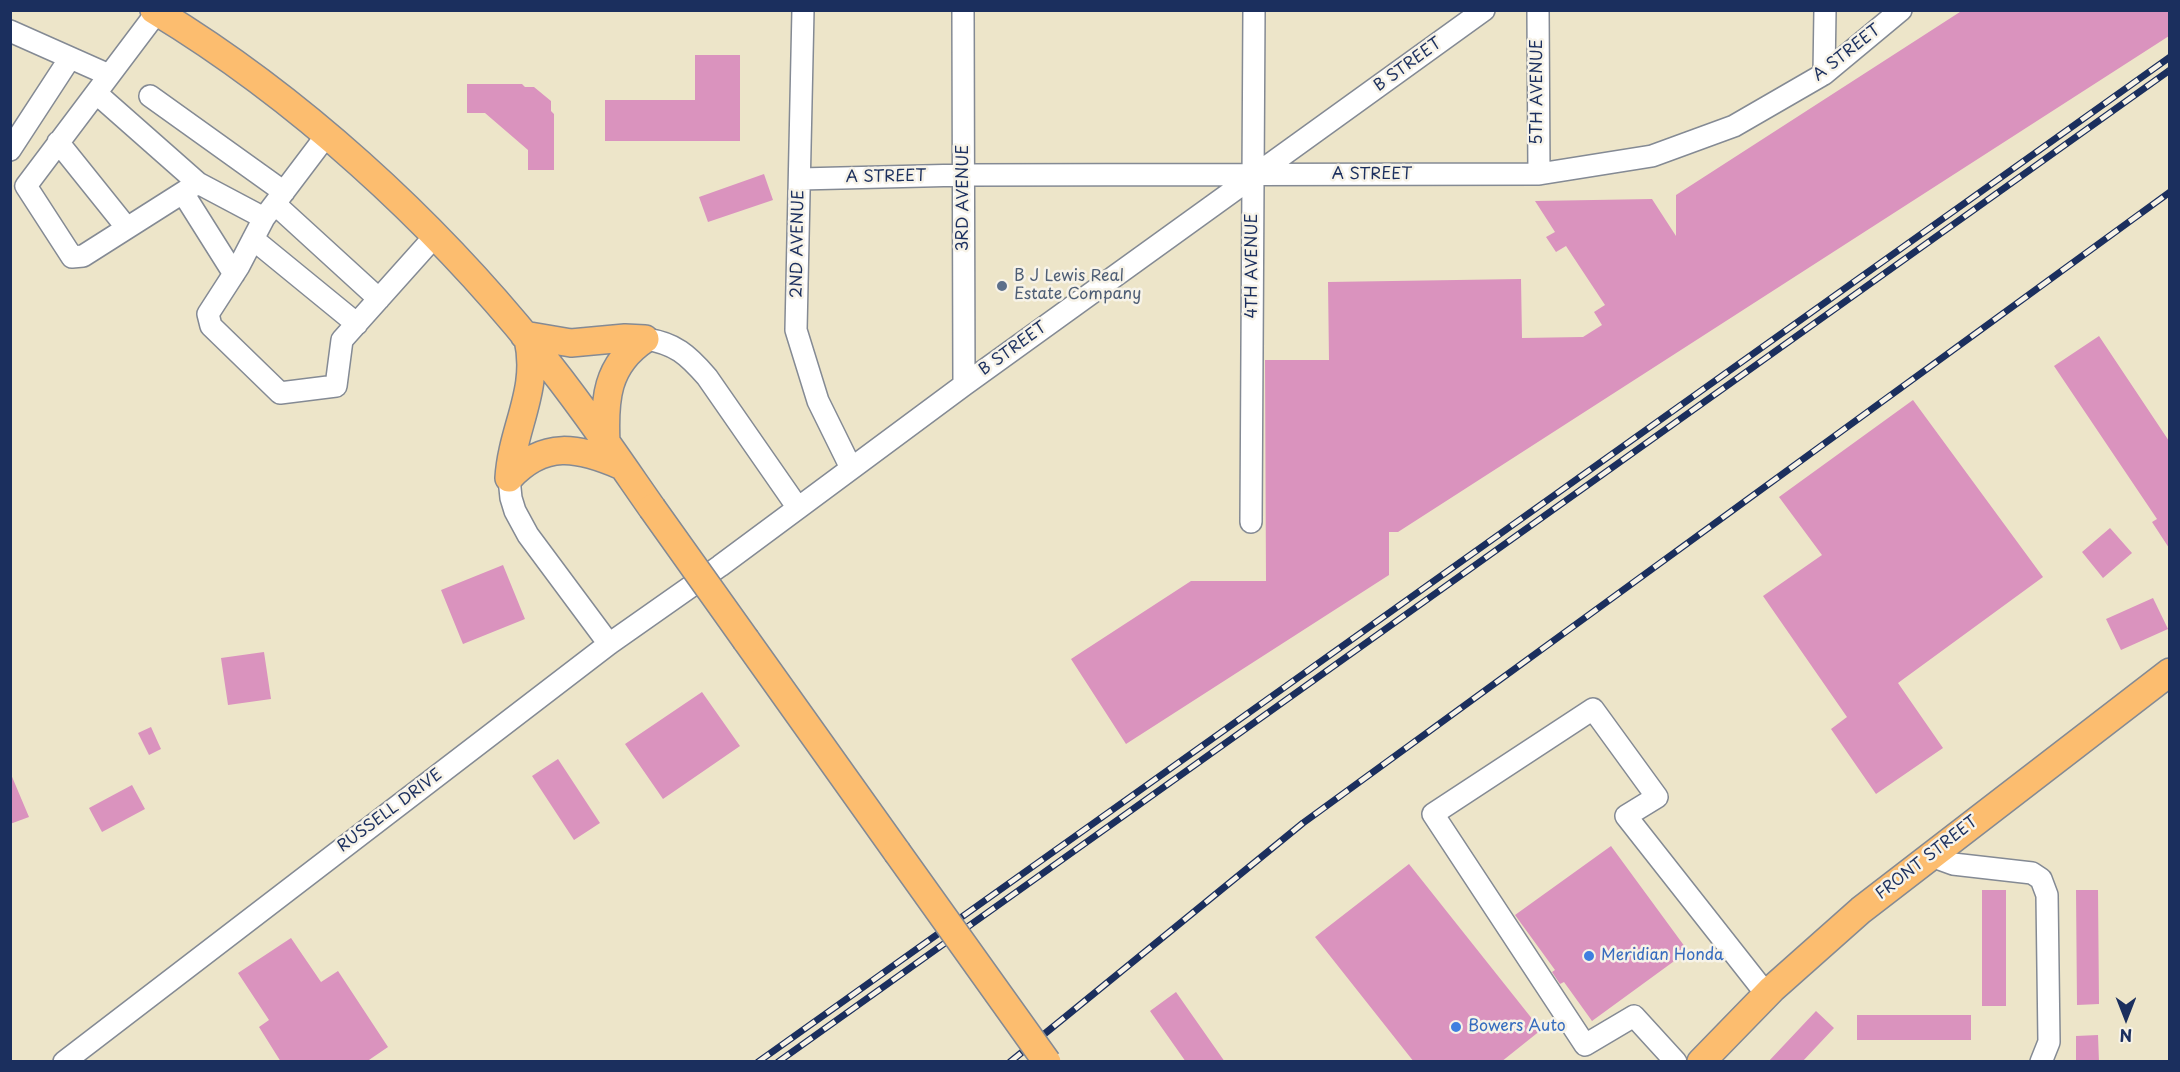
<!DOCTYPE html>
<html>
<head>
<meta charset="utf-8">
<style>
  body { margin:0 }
  #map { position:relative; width:2180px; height:1072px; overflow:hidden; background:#ede5c9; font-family:"Playpen Sans",sans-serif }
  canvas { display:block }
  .frame { position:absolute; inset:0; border:12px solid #1b2f5e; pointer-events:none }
  .north { position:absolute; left:2096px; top:988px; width:60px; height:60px; -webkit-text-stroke:4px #f7f3e8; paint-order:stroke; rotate:180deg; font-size:16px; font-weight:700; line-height:24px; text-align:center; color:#1b2f5e }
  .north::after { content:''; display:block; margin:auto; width:21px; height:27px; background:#1b2f5e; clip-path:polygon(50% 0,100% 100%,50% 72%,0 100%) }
</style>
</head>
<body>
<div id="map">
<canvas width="2180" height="1072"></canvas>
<div class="frame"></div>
<div class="north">N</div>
</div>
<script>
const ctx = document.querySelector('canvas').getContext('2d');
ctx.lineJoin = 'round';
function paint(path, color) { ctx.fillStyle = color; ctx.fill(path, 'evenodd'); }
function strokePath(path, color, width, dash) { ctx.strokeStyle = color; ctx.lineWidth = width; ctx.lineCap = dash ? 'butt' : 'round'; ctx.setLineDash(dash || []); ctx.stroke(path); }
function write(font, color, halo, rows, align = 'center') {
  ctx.font = font + ' "Playpen Sans",sans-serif'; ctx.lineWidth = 5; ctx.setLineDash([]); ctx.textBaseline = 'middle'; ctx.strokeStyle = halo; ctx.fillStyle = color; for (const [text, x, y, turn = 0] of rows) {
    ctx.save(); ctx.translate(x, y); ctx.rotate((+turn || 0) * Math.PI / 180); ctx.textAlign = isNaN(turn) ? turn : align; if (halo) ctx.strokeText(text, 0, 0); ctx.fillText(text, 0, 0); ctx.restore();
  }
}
const building = new Path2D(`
  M1963,10H2169V36L1398,532H1389V575L1126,744L1071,659L1191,581H1266L1265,360H1329L1328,282L1521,279L1522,338L1583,337L1602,325L1594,312L1605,305L1566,246L1556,252L1546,237L1555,232L1535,201L1652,199L1676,236V195Z
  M695,55H740V141H605V100H695Z
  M467,84H522L525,87H534L551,101V111L554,114V170H528V150L485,113H467Z
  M764,174L773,200L708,222L699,197Z
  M2099,336L2169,441V548L2152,522L2157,519L2054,366Z
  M1913,400L2043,577L1898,683L1943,748L1876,794L1831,729L1847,717L1763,596L1822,555L1779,497Z
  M2110,528L2132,553L2103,578L2082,552Z
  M503,565L525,619L463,644L441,590Z
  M2153,598L2168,629L2121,650L2106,619Z
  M264,652L271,699L228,705L221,658Z
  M702,692L740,746L663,799L625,744Z
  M151,727L161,749L149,755L138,733Z
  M558,759L600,823L574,840L532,776Z
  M10,772L29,817L10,824Z
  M132,785L145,809L102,832L89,808Z
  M1611,846L1688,951L1592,1021L1564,982L1560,984L1552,972L1555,970L1515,915Z
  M1409,864L1541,1030L1501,1062H1414L1315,937Z
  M1982,890H2006V1006H1982Z
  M2076,890H2098L2099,1004L2077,1005Z
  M291,938L321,982L338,971L388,1047L366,1062H281L259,1027L269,1020L238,973Z
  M1176,992L1225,1062H1186L1150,1011Z
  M1816,1011L1834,1028L1802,1062H1768Z
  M1857,1015H1971V1040H1857Z
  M2098,1035L2099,1062H2076V1036Z`);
const minor = new Path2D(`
  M803,10L796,330L818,401L851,468
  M963,10L964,385
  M1538,10L1539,174
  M157,12L26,186L72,257L83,256L198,183
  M10,31L109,75
  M1824,74L1825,10
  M96,93L198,183L264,218
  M150,96L284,192
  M326,136L264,218L239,266L208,314L211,326L280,393L336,386L342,340L435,236
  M58,142L127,228
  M10,150L70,58
  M800,179L964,175L1539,174L1652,156L1734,126L1824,74L1901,10
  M183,193L234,274
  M275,204L379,299
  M253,239L357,324
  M645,339C675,343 688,355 707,377L798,508
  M509,478L511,498L515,511L528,535L609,644
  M1251,522L1254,10
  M1931,856L1953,864L2032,873L2041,879L2047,895L2049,1042L2041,1062
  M64,1062L609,644L720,566L964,385L1484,10
  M1676,1062L1634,1016L1585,1045L1433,814L1593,709L1657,797L1626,816L1767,995`);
const major = new Path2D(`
  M154,10C298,97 432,220 537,350C578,400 615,455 652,508
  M524,335L571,343L625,338L645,339
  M606,443C604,400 606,365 645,339
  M509,478C512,428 540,390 528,339
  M509,478C544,440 578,447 622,466
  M746,640L897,852
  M1701,1062L1772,989L1861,910L2170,672`);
const rail = new Path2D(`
  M758,1062L2170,57
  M778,1062L2170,70
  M1010,1062L1303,823L2170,192`);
const majorBridge = new Path2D(`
  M652,508L746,640
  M897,852L1047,1062`);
const markers = [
  [1002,286,6,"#5c6f8a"],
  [1589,956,6,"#3f7fe0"],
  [1456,1027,6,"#3f7fe0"]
];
const streetNames = [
  ["A STREET",1847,53,-38],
  ["B STREET",1408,65,-36],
  ["5TH AVENUE",1538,92,-90],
  ["A STREET",1372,175],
  ["A STREET",886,177,-1],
  ["3RD AVENUE",964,198,-90],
  ["2ND AVENUE",798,244,-89],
  ["4TH AVENUE",1253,266,-90],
  ["B STREET",1013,349,-36],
  ["RUSSELL DRIVE",390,811,-37],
  ["FRONT STREET",1927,858,-38]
];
const serviceNames = [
  ["B J Lewis Real",1014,277],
  ["Estate Company",1014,295]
];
const shopNames = [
  ["Meridian Honda",1601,956],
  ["Bowers Auto",1468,1027]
];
paint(building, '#da93be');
strokePath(minor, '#848a94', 24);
strokePath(major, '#848a94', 30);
strokePath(minor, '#fff', 21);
strokePath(major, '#fcbd6f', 27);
strokePath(rail, '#1b2f5e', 7);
strokePath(rail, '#f7f3e8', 4.5, [14]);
strokePath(majorBridge, '#848a94', 30, []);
strokePath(majorBridge, '#fcbd6f', 27);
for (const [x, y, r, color] of markers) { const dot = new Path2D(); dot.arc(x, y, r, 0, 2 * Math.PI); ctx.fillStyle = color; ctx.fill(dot); strokePath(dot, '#f7f3e8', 2); }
write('16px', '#1b2f5e', '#f7f3e8', streetNames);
write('16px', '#4e5e75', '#f7f3e8', serviceNames, 'left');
write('16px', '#366cbe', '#f7f3e8', shopNames, 'left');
</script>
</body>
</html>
